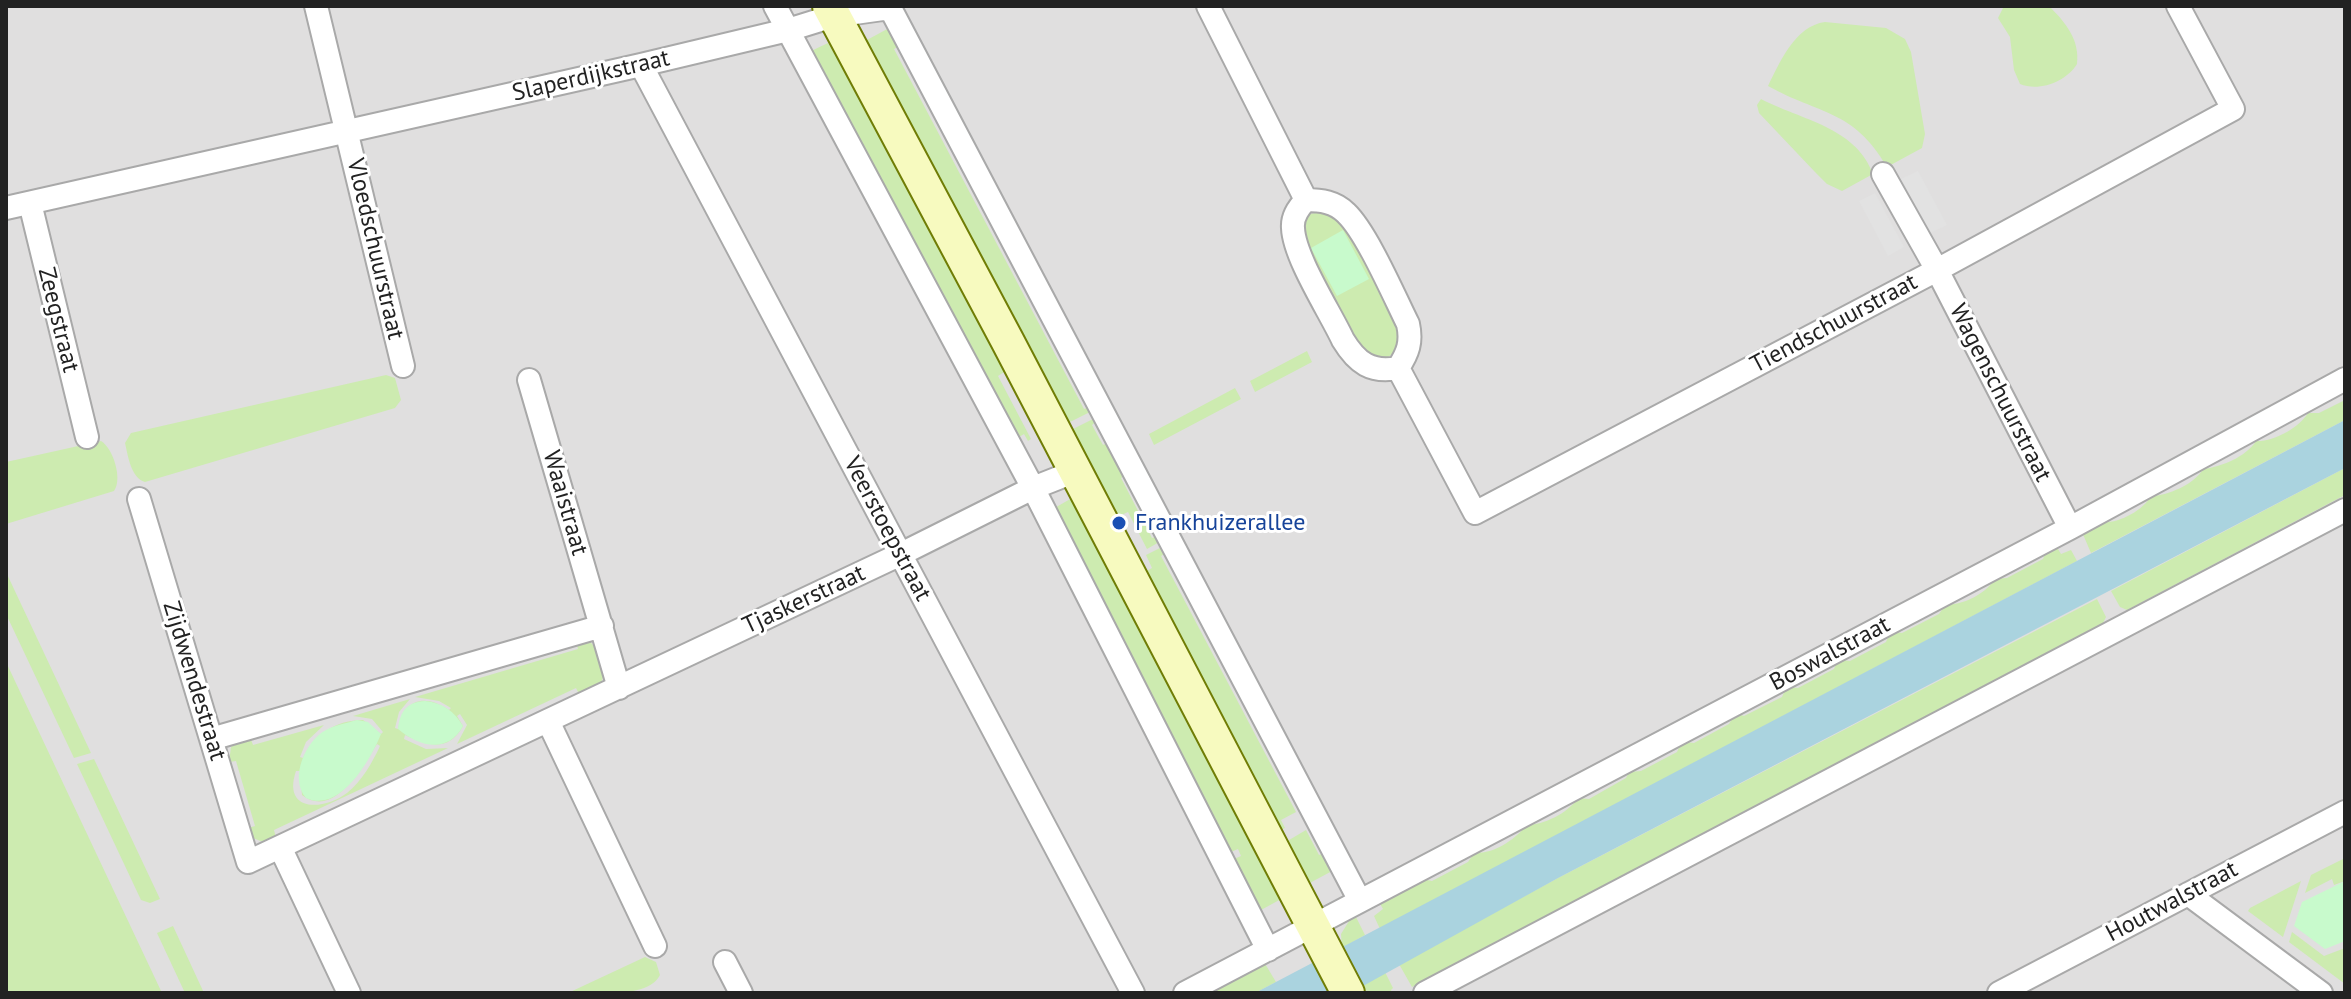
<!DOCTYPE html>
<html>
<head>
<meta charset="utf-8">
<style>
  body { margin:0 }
  #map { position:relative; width:2351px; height:999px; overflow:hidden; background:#f2efe9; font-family:"PT Sans",sans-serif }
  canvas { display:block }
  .frame { position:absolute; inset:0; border:8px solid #222; pointer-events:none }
</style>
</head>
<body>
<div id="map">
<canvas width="2351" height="999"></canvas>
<div class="frame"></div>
</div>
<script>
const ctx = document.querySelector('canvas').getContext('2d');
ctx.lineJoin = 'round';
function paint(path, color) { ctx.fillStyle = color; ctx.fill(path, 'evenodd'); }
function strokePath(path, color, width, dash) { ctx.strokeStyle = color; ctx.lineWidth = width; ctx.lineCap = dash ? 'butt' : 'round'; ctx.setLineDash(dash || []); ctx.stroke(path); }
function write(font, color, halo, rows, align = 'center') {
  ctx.font = font + ' "PT Sans",sans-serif'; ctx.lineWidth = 6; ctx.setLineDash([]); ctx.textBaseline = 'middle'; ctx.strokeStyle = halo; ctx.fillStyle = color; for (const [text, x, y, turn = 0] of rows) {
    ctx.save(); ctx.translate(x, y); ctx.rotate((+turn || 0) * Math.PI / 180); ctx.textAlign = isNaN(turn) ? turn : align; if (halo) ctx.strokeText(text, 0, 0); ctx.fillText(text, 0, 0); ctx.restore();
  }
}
const residential = new Path2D(`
  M6,6H2345V993H6Z`);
const grass = new Path2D(`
  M2004,6H2049C2066,23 2080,40 2077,64C2066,82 2039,92 2020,84L2014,70L2010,37L1998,18Z
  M1825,22L1886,28L1905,39L1911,52L1925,134L1922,148L1887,167C1853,109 1820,115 1768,86C1780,62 1795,26 1825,22Z
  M891,27L899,46L894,49L1084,409L1091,406L1092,411L1064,425L865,41Z
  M828,43L865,107L1004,368V372L998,376L1031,439L1028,441L1024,434L1014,440L809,52Z
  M1761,99C1801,120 1856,127 1873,174L1842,191L1827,184L1815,172L1759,113L1757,105Z
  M1320,212L1334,216L1345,226L1399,329C1398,344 1398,354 1382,360L1360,350L1303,242L1304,220L1310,214Z
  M1307,351L1312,362L1255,392L1250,381Z
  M386,375L395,378L401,400L395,408L145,482C131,478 128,456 125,443L131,433Z
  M1235,388L1241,399L1154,445L1149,434Z
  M2345,400V420L2091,553L2082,532L2099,522C2116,525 2143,511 2151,496C2167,496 2195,484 2203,469C2221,467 2246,457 2256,441C2273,442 2299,428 2308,413H2319Z
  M1095,418L1098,420L1092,425L1103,445L1109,442L1126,475L1121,478L1152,538L1158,536L1161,541L1147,549L1128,512L1113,519L1067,432Z
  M101,441C113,448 123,479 114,491L6,524V462Z
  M2345,468V495L2127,610L2120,607L2111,591Z
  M1072,498L1283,898L1261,910L1234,859L1241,856L1238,849L1231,852L1051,510Z
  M2055,544L2061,554L2071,550L2077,561L1380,929L1374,916L1383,909L1378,900L1422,879L1432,881L1468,862L1475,852C1491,856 1518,838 1526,825C1544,825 1568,813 1578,798L1589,799L1626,778L1629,772L1641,771L1677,752L1680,745L1686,742L1694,743L1729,724L1733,717L1738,714L1744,716L1782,697L1785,690L1790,687L1798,688L1834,669L1837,662L1842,660L1850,661L1886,642L1889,635L1895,632L1902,633L1939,614L1946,604C1960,607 1989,592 1994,579L2007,578L2043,559L2047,549Z
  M1164,546L1167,552L1161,556L1296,812L1281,820L1285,828L1278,831L1143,573L1152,568L1146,555Z
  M6,572L91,753L74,758L6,614Z
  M2097,599L2106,617L2103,623L1412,987L1399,964L1558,878Z
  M576,641H589C598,648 610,675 599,685C594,690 586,693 580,696L576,688L457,744L467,725L460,714L457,716L463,726C449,752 428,746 405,735L404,739L426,749L448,748L274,830L276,838L263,842L253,838L248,828L255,826L236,761L229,762L231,747L250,737L253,745L324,725L306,742L300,757L303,758C315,734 336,720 363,720L381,734L383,732L372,719L353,716L410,699L399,712L395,728L398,729C404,699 424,693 449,710L451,708L439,701L415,697L578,649ZM377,744L380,746C372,763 362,781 347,793C323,811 282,812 296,771H300L302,795C334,820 363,766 377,744Z
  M6,662L162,993H6Z
  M94,759L160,899L150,903L141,900L77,764Z
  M1306,830L1319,855L1326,852L1334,870L1306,885L1284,843Z
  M2345,858V881L2334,885L2332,879L2305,893L2311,875Z
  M2301,881L2283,937L2248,911L2250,908Z
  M1354,913L1365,935L1342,948L1341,934Z
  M173,926L204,993H185L157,933Z
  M2292,932L2324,956L2345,948V984L2289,942Z
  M645,957L656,962L660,975C648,999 593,993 568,993Z
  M1264,962L1276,982L1255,993H1205Z
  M1385,972L1393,988L1391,990L1392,993H1369L1363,988L1365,983Z`);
const park = new Path2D(`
  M1343,230L1369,279L1337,296L1311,248Z
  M425,701C443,703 454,711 463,726C448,754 419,747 398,729C400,711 407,702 425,701Z
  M357,720L368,722L381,734C371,759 340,814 306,798C289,779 305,741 326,730C335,725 347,723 357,720Z
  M2345,881V941L2325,949L2294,926L2302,902Z`);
const parking = new Path2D(`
  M1918,171L1947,225L1930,233L1901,179Z
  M1875,193L1904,247L1888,256L1859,201Z`);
const water = new Path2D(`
  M2345,420V468L1558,878L1363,986L1349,993H1255Z`);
const street = new Path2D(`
  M316,6L403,366
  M775,6L1033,488L1268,950
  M889,6L1360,901
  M1208,6L1306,200
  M641,65L1133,993
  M1883,174L1937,270L2070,528
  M1306,200C1321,200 1335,202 1346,213C1367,233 1394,296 1408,324C1412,342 1408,353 1398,368C1371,373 1357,363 1343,340C1330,312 1294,257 1293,228C1292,217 1298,208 1306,200Z
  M30,203L87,437
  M6,208L641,65L788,30L833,16L890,8
  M1398,368L1475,513L1937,270L2233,109L2178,6
  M529,380L619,688
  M139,499L248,862L901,554L1033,488L1076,471
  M548,721L655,946
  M211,739L602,626
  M280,847L349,993
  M2188,894L2321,993
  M725,962L741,993
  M1185,993L2070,528L2345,379
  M1425,993L2345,510
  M1999,993L2345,812`);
const secondary = new Path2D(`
  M829,6L1008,342L1348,993`);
const markers = [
  [1119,523,8,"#1a4fb4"]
];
const streetNames = [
  ["Slaperdijkstraat",591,76,-13],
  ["Vloedschuurstraat",375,249,77],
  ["Zeegstraat",58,320,76],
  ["Tiendschuurstraat",1834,324,-28],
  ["Wagenschuurstraat",2000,393,63],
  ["Waaistraat",565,503,74],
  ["Veerstoepstraat",887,529,62],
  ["Tjaskerstraat",804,600,-25],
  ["Boswalstraat",1830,654,-28],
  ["Zijdwendestraat",194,681,73],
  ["Houtwalstraat",2172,902,-28]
];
const transitNames = [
  ["Frankhuizerallee",1135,523]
];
paint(residential, '#e0dfdf');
paint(grass, '#cdebb0');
paint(park, '#c8facc');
paint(parking, '#e2e2e2');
paint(water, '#aad3df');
strokePath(street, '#a9a9a9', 26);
strokePath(secondary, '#707d05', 36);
strokePath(street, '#fff', 22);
strokePath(secondary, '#f7fabf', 32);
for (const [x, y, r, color] of markers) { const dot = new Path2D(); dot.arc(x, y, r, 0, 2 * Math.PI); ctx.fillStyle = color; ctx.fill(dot); strokePath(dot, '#fff', 3); }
write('24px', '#222', '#fff', streetNames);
write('24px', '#164399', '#fff', transitNames, 'left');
</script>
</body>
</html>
